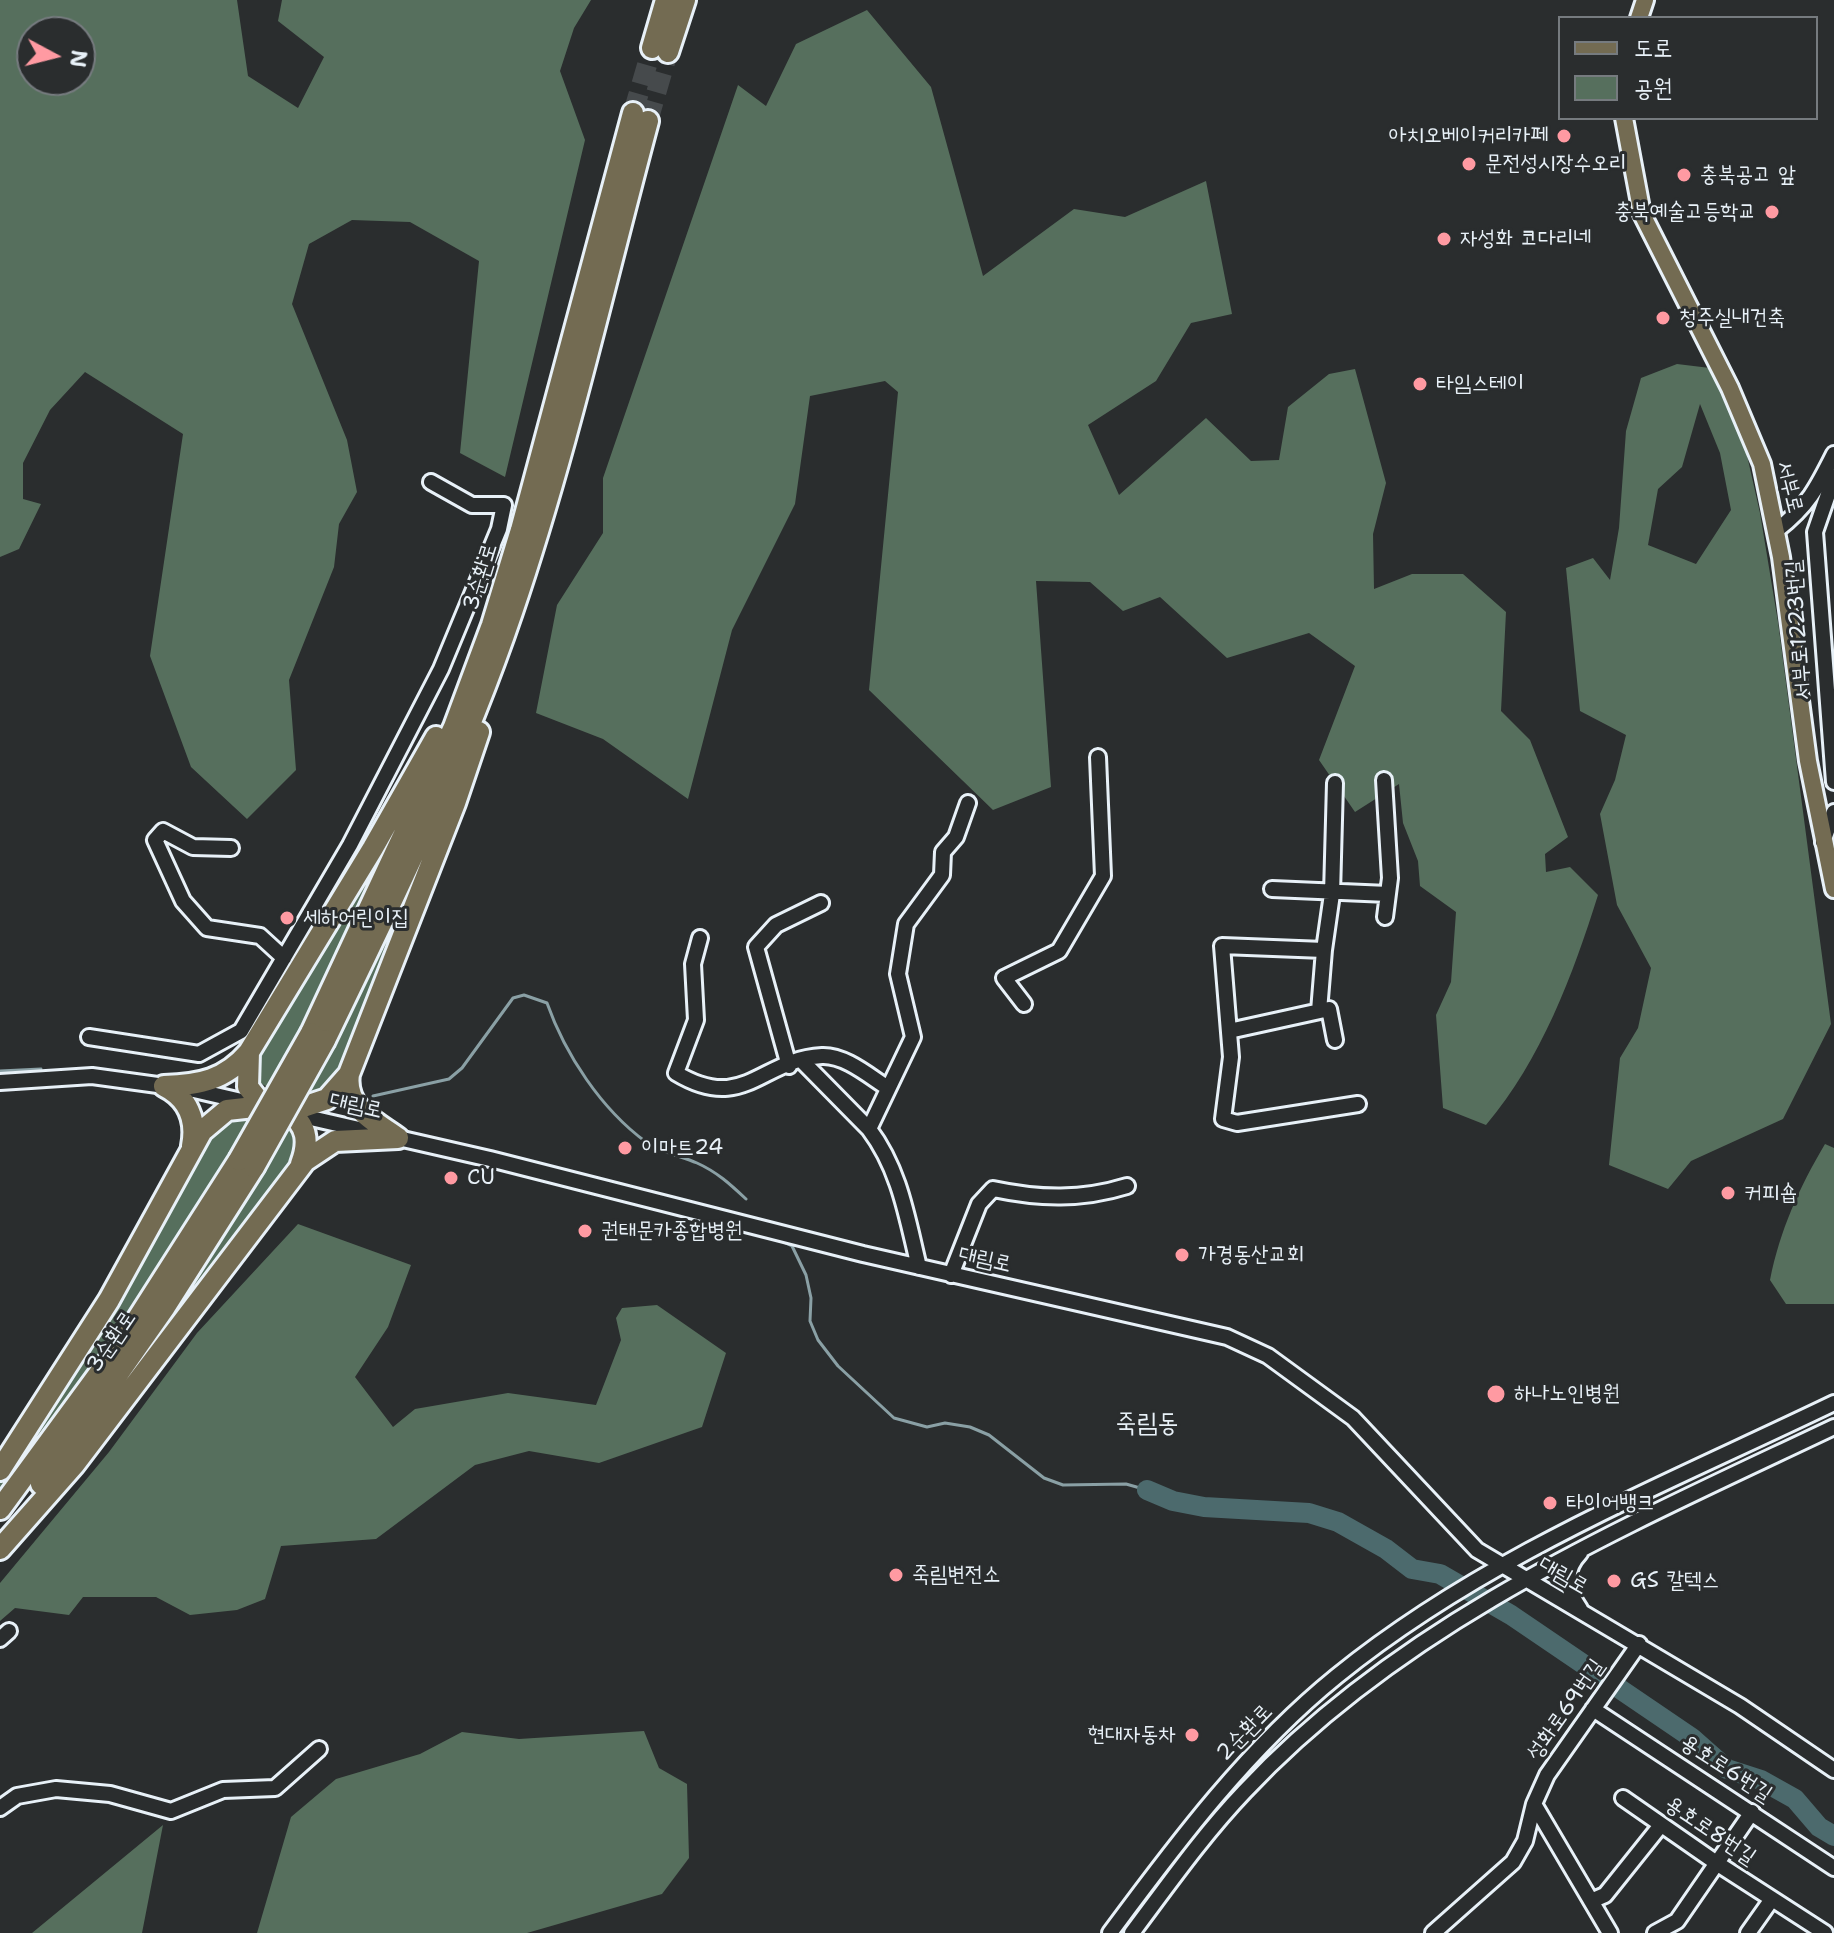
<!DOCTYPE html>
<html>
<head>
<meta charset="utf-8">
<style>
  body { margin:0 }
  #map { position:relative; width:1834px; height:1933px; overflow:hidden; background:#2a2d2e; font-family:"Shantell Sans","Poor Story",sans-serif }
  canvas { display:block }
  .legend { position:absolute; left:1558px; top:16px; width:260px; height:104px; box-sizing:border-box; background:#2a2d2e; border:2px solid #767b7f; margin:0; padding:10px 14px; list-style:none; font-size:24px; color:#e8f1f8 }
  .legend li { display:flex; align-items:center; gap:16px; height:40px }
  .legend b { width:40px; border:2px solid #767b7f }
  .north { position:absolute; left:16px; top:16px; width:80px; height:80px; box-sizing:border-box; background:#2a2d2e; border:2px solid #767b7f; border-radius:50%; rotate:97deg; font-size:22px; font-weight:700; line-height:32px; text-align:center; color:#e8f1f8 }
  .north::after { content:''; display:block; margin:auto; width:28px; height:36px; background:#ff9aa2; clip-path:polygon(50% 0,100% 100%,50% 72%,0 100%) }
</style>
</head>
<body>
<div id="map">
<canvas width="1834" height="1933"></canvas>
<ul class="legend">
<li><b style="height:10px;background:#736b52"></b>도로</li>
<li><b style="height:22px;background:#566f5d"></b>공원</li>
</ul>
<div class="north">N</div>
</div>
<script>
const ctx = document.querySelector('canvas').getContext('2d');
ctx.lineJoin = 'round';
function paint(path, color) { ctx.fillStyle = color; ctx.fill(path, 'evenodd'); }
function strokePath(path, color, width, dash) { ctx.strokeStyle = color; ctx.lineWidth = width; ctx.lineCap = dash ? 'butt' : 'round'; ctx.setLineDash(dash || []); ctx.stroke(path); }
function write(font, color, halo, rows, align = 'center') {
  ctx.font = font + ' "Shantell Sans","Poor Story",sans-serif'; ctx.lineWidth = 6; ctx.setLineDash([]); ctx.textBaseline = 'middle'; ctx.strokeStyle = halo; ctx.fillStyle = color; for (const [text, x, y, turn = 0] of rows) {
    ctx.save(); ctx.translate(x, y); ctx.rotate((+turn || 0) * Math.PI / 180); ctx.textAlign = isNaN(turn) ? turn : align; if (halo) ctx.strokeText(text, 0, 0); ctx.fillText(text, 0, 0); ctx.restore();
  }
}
const green = new Path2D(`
  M0,0H237L248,76L298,108L324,57L278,21L282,0H591L574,28L560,71L585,140L505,477L460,453L479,261L410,222L352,220L309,244L292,304L347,440L357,492L339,524L334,567L289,680L296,770L247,819L191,767L150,656L183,434L85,372L50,410L23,463V499L41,504L19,549L0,557ZM32,32H80V80H32Z
  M867,10L931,87L983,276L1074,209L1125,217L1206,181L1232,314L1191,323L1156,381L1088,425L1119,495L1206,418L1251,461L1279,460L1288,407L1329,374L1355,369L1386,483L1373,534L1374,589L1412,574H1463L1506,612L1501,711L1530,740L1568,837L1545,854L1546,872L1570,867L1598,895C1573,975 1541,1060 1486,1125L1443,1108L1436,1015L1451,982L1456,912L1420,886L1418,861L1403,823L1399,784L1355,812L1319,760L1355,666L1309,633L1227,658L1160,597L1123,611L1090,582L1036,581L1051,787L993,810L869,690L898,392L885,381L810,396L795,504L732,630L688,799L603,739L536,713L557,605L603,533V478L738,85L766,106L796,44Z
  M1677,364L1710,368L1742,433L1760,513L1778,622L1831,1024L1783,1119L1691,1161L1668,1189L1609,1165L1620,1058L1638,1028L1651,968L1617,905L1600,814L1615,780L1626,735L1580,711L1566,568L1593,558L1610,580L1619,528L1626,431L1641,378ZM1700,404L1720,453L1731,510L1696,564L1648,545L1658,489L1682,467Z
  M422,774L282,1064L316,1077L454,781L343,1071C337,1078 329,1089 321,1094C304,1103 267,1091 255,1078L253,1060Z
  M245,1116L293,1127L299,1156L33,1508L266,1171L233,1155L104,1356L0,1493V1482L51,1403L195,1155L221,1121Z
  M1825,1144L1834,1148V1304H1786L1770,1280C1780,1230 1799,1188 1825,1144Z
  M298,1224L411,1265L388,1327L355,1377L393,1427L415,1409L508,1393L596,1405L621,1340L616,1318L622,1308L657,1305L726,1353L702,1427L599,1463L529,1451L475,1465L376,1539L281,1546L265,1599L237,1610L190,1615L156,1597H83L69,1615L15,1608L0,1621V1583L109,1452L197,1333Z
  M644,1731L659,1768L687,1784L689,1858L662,1894L527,1933H257L291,1817L336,1779L420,1754L462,1732L519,1739Z
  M163,1825L142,1933H32Z`);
const stream = new Path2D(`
  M0,1071L41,1069
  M373,1096L449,1079L462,1068L513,998L524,995L547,1003C565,1054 601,1109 646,1142C660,1152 681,1156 697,1163C717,1172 730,1184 746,1199
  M779,1240L792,1246L806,1275L811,1298L810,1321L818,1340L838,1366L894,1418L927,1427L945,1423L970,1427L989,1435L1044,1478L1063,1485L1126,1484L1147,1490`);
const river = new Path2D(`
  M1147,1490L1173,1501L1204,1507L1309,1513L1338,1522L1386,1549L1412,1569L1440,1574L1511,1615L1692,1738L1727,1769L1761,1780L1795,1799L1819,1827L1834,1836`);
const highwayTunnel = new Path2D(`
  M633,113L652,48
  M648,121L668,52`);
const minor = new Path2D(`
  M1834,477L1815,532L1834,782
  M1777,530C1808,506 1817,488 1834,454
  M1384,780L1390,878L1385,917
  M1335,783L1332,894L1324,950L1222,946L1231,1057L1223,1119L1237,1123L1358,1104
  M1823,842L1834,812
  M231,848L193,847L163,831L155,840L183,901L207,928L260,936L284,958
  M1272,889L1388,894
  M700,938L693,964L696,1020L676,1073C744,1114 761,1059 822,1056C845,1055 869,1076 888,1088
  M1024,1004L1004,978L1059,951L1103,876L1098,757
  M1319,1011L1324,950
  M1229,1031L1329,1009L1335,1040
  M89,1037L199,1054L241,1031L350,845L441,669L499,529L504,505H472L431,482
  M803,1062L869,1129
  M789,1066L756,947L776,925L821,903
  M0,1082L92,1076L194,1090L250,1103
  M289,1113L490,1159L863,1254L1227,1337L1268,1356L1353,1418L1477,1550L1740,1706L1834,1770
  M919,1267C907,1218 900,1170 869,1129L913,1037L898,974L906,924L942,875L943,852L956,837L968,803
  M951,1275L979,1204L993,1189C1040,1199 1082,1200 1127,1186
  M1580,1553C1562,1572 1567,1590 1580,1609
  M0,1639L9,1631
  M1593,1709L1834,1868
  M1623,1798L1718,1864L1825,1933
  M1534,1804L1547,1775L1639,1644
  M0,1808L17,1796L56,1789L110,1794L171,1811L223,1790L275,1788L319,1749
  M1591,1901L1605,1895L1661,1825
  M1110,1933C1178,1841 1248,1748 1337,1676C1485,1556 1664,1485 1834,1403
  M1132,1933C1168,1885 1203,1835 1245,1791C1405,1620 1626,1526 1834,1427
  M1433,1933L1513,1862L1525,1841L1534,1804L1610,1933
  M1655,1933L1677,1921L1752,1812
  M1748,1933L1772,1899`);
const major = new Path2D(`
  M1639,18L1645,0
  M1624,118L1642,214L1730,388L1762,464L1781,557L1808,761L1834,889`);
const highway = new Path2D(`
  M652,48L666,0
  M668,52L685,0
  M311,1033L454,727L492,625L521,530L633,113
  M325,1040C393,900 462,759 512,612C567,451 604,284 648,121
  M249,1052L248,1087L263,1106
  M349,1074C344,1107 374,1121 398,1138
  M164,1086C200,1085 225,1080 249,1052L373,848L436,737
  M164,1086C188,1098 197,1120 192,1146
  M288,1112L327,1099L349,1074L455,803L479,732
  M288,1112C308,1125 309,1143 301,1164
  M0,1470L109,1300L202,1131L227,1110L263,1106
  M41,1484L165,1307L254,1167
  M0,1509L126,1337L239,1160
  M0,1549L74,1465L305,1161L335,1141L398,1138`);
const highwayBridge = new Path2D(`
  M239,1160L311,1033
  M254,1167L325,1040`);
const markers = [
  [1564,136,8,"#ff9aa2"],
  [1469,164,8,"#ff9aa2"],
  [1684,175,8,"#ff9aa2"],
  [1772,212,8,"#ff9aa2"],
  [1444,239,8,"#ff9aa2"],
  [1663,318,8,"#ff9aa2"],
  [1420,384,8,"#ff9aa2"],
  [287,918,8,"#ff9aa2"],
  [625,1148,8,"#ff9aa2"],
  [451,1178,8,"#ff9aa2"],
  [1728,1193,8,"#ff9aa2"],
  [585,1231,8,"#ff9aa2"],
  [1182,1255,8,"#ff9aa2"],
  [1496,1394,10,"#ff9aa2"],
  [1550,1503,8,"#ff9aa2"],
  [896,1575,8,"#ff9aa2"],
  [1614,1581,8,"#ff9aa2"],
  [1192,1735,8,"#ff9aa2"]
];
const poiNames = [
  ["아치오베이커리카페",1548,136,"right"],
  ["문전성시장수오리",1485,164],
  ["충북공고 앞",1700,175],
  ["충북예술고등학교",1756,212,"right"],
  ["자성화 코다리네",1460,239],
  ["청주실내건축",1679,318],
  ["타임스테이",1436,384],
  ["세하어린이집",303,918],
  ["이마트24",641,1148],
  ["CU",467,1178],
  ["커피숍",1744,1193],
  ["권태문카종합병원",601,1231],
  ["가경동산교회",1198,1255],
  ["하나노인병원",1514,1394],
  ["타이어뱅크",1566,1503],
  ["죽림변전소",912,1575],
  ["GS 칼텍스",1630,1581],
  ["현대자동차",1176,1735,"right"]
];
const streetNames = [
  ["서부로",1789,487,76],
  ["3순환로",481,577,-73],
  ["서부로1223번길",1799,630,-94],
  ["대림로",356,1106,13],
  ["대림로",985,1260,13],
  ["3순환로",112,1342,-56],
  ["대림로",1563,1576,30],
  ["성화로69번길",1566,1710,-55],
  ["2순환로",1245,1733,-46],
  ["용호로6번길",1726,1769,33],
  ["용호로8번길",1710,1831,34]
];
const quarterNames = [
  ["죽림동",1147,1424]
];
paint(green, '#566f5d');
strokePath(stream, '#8aa0a5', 3);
strokePath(river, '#4c6a6d', 20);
strokePath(highwayTunnel, '#464a4c', 20, [20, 10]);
strokePath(minor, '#e8f1f8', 20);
strokePath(major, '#e8f1f8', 22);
strokePath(highway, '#e8f1f8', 26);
strokePath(minor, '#2a2d2e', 14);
strokePath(major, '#736b52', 16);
strokePath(highway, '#736b52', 20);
strokePath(highwayBridge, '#e8f1f8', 26, []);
strokePath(highwayBridge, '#736b52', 20);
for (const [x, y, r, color] of markers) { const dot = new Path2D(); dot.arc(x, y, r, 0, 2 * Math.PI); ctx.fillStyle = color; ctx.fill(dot); strokePath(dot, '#2a2d2e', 3); }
write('22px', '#e8f1f8', '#2a2d2e', poiNames, 'left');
write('22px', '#e8f1f8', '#2a2d2e', streetNames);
write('26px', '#e8f1f8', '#2a2d2e', quarterNames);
</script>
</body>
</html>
